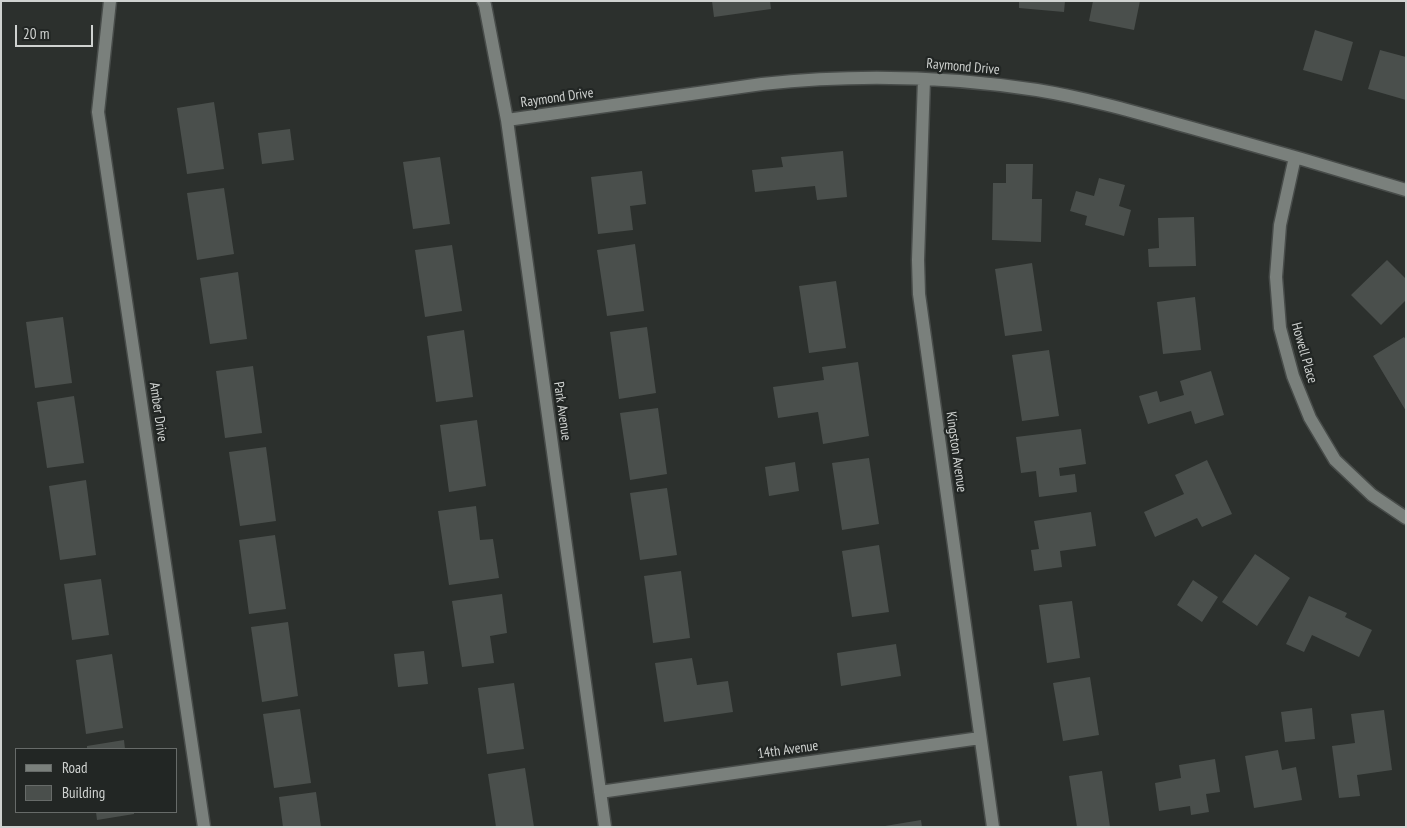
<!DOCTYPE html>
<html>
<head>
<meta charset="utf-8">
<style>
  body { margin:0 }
  #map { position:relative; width:1407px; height:828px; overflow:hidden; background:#2c302d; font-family:"PT Sans Narrow",sans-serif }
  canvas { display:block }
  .frame { position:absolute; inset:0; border:2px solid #cfd2d0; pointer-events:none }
  .legend { position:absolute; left:15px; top:748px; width:162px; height:65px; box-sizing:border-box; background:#222624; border:1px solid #676b69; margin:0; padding:6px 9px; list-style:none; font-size:15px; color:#cfd2d0 }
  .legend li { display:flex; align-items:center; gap:10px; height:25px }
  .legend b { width:25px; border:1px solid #676b69 }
  .scale { position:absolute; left:15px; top:25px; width:78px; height:22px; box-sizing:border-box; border:2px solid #cfd2d0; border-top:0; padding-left:6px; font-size:15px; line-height:18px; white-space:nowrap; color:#cfd2d0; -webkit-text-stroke:4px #222624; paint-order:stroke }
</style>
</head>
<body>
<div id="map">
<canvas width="1407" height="828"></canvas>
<div class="frame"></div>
<ul class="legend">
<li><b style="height:6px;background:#7a807c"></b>Road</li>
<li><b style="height:14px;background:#4a4f4c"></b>Building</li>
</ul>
<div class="scale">20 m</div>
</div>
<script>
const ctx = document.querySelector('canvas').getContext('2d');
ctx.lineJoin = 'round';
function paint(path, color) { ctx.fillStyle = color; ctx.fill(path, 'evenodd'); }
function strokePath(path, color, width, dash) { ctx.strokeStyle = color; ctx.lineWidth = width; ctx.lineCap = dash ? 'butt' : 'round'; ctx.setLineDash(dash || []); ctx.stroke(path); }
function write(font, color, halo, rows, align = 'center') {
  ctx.font = font + ' "PT Sans Narrow",sans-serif'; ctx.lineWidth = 4.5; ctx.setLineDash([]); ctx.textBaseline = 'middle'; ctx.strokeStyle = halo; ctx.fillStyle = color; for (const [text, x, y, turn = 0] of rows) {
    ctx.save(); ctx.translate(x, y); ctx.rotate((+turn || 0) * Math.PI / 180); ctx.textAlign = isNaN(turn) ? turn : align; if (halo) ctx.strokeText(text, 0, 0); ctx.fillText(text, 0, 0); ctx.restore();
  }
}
const building = new Path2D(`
  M712,1H770L771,9L714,17Z
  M1019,1H1065L1064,12L1019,8Z
  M1093,1H1140L1134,30L1089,21Z
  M1315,30L1353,42L1342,81L1303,70Z
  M1380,50L1406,57V100L1368,89Z
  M214,102L224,169L187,174L177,108Z
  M290,129L294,160L262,164L258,133Z
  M843,151L847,197L817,200L815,186L755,192L752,170L783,167L781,157Z
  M440,157L450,224L413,229L403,162Z
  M1006,164H1033L1032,199H1042L1041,242L992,240L993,183H1006Z
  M642,171L646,204L630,206L633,230L598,234L591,177Z
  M1099,178L1125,185L1119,206L1131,210L1124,236L1085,225L1087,216L1070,211L1076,191L1094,196Z
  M224,188L234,254L197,260L187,193Z
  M1194,217L1196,266L1149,267L1148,249L1159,248L1158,218Z
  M635,244L644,311L607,316L597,250Z
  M452,245L462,311L425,317L415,250Z
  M1387,260L1406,279V300L1381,325L1351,295Z
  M1032,263L1042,331L1005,336L995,269Z
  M238,272L247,339L210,344L200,278Z
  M836,281L846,348L809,353L799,286Z
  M1195,297L1201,350L1163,354L1157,302Z
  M63,317L72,383L35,388L26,322Z
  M647,327L656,393L619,399L610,332Z
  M464,330L473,397L436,402L427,336Z
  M1404,337L1406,340V411L1373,356Z
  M1049,350L1059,416L1022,421L1012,355Z
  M858,362L869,436L823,444L818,412L778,418L773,387L824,380L822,367Z
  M253,366L262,433L225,438L216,371Z
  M1211,371L1224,415L1195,424L1191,411L1148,424L1139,396L1157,391L1160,402L1184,395L1180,381Z
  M74,396L84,463L47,468L37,402Z
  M658,408L667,474L630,480L620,413Z
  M477,420L486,486L449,492L440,425Z
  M1081,429L1086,464L1059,468L1060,476L1075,474L1077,492L1039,497L1036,471L1021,473L1016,437Z
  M266,447L276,521L240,526L229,452Z
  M869,458L879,524L842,530L832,463Z
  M1207,460L1232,514L1202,527L1197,518L1155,537L1144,512L1184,494L1175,475Z
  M795,462L799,491L769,496L765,467Z
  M86,480L96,555L60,560L49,486Z
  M667,488L677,555L640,560L630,493Z
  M476,506L480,540L493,539L499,578L449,585L438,511Z
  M1091,512L1096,546L1060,551L1062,567L1034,571L1031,550L1039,549L1034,521Z
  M275,535L286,609L249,614L239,540Z
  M879,545L889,612L852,617L842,551Z
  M1255,554L1290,578L1257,626L1222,602Z
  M681,571L690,638L653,643L644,576Z
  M101,579L109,635L72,640L64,584Z
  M1193,580L1218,597L1202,622L1177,605Z
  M502,594L507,633L490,636L494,663L462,667L452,601Z
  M1309,596L1347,613L1345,617L1372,630L1359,657L1312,635L1304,652L1286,644Z
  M1072,601L1080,658L1047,663L1039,605Z
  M288,622L298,696L262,702L251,627Z
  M896,644L901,676L841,686L837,653Z
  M424,651L428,684L398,687L394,654Z
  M112,654L123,728L86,734L76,660Z
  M692,658L697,685L728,681L733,712L664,722L655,663Z
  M1090,677L1099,735L1063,741L1053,683Z
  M514,683L524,749L487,754L478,688Z
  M1312,708L1315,739L1285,742L1281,712Z
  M300,709L311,783L274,788L263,714Z
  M1384,710L1392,770L1357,775L1360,796L1339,798L1332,746L1355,743L1351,714Z
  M124,740L125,749H87V746Z
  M1278,750L1282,770L1296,767L1302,800L1254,808L1245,756Z
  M1215,759L1220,792L1206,794L1209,812L1191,815L1190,806L1159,811L1155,783L1181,778L1179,765Z
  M525,768L534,827H496L488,774Z
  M1102,771L1110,827H1077L1069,776Z
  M316,792L321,827H283L279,797Z
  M96,812H134V814L97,820Z
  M921,820L922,827H885V826Z`);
const street = new Path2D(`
  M110,1L98,112L204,827
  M483,1L485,5L507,120L605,827
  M924,79L918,260L919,294L993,827
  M507,120L762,84C853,74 946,76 1037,90C1092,99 1145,115 1199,130C1268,149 1337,169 1406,190
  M1295,157L1280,225L1276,277L1280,328L1293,376L1310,418L1335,460L1372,495L1406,518
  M600,792L980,738`);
const streetNames = [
  ["Raymond Drive",963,67,5],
  ["Raymond Drive",557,98,-8],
  ["Howell Place",1304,353,74],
  ["Park Avenue",562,411,82],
  ["Amber Drive",158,412,82],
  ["Kingston Avenue",956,452,82],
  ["14th Avenue",788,750,-8]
];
paint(building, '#4a4f4c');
strokePath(street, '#484c4a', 15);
strokePath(street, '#7a807c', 12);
write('14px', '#cfd2d0', '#222624', streetNames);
</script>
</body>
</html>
